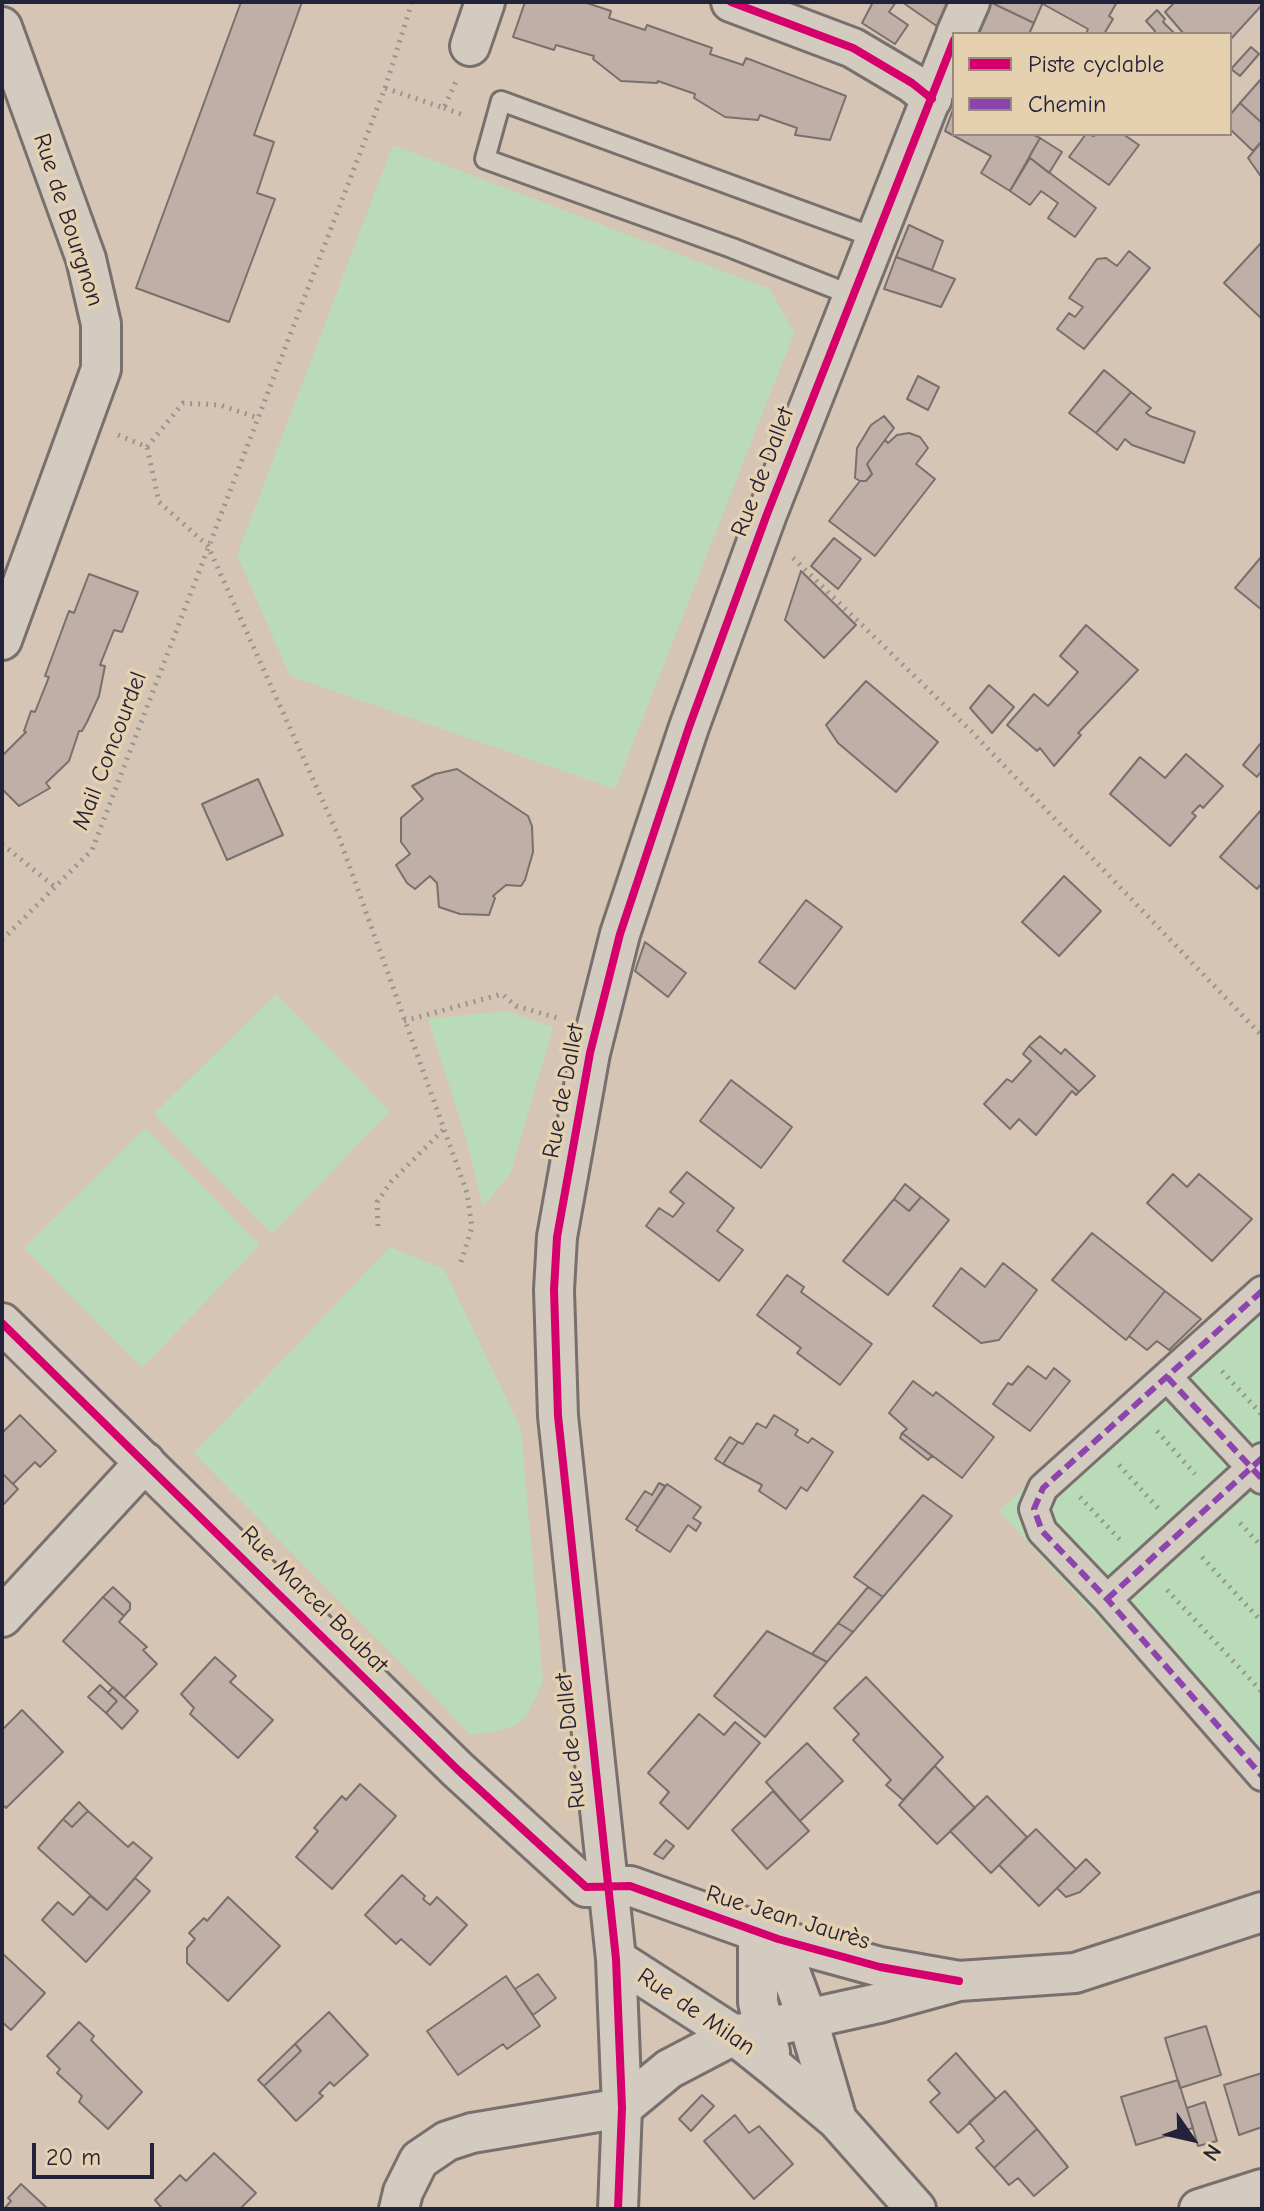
<!DOCTYPE html>
<html>
<head>
<meta charset="utf-8">
<style>
  body { margin:0 }
  #map { position:relative; width:1264px; height:2211px; overflow:hidden; background:#d6c5b5; font-family:"Comic Neue",sans-serif }
  canvas { display:block }
  .frame { position:absolute; inset:0; border:4px solid #22223b; pointer-events:none }
  .legend { position:absolute; left:952px; top:32px; width:280px; height:104px; box-sizing:border-box; background:#e5d0af; border:2px solid #978a81; margin:0; padding:10px 14px; list-style:none; font-size:24px; color:#22223b }
  .legend li { display:flex; align-items:center; gap:16px; height:40px }
  .legend b { width:40px; border:2px solid #978a81 }
  .north { position:absolute; left:1152px; top:2099px; width:80px; height:80px; -webkit-text-stroke:6px #e5d0af; paint-order:stroke; rotate:124deg; font-size:22px; font-weight:700; line-height:32px; text-align:center; color:#22223b }
  .north::after { content:''; display:block; margin:auto; width:28px; height:36px; background:#22223b; clip-path:polygon(50% 0,100% 100%,50% 72%,0 100%) }
  .scale { position:absolute; left:32px; top:2143px; width:122px; height:36px; box-sizing:border-box; border:4px solid #22223b; border-top:0; padding-left:10px; font-size:24px; line-height:28px; white-space:nowrap; color:#22223b; -webkit-text-stroke:6px #e5d0af; paint-order:stroke }
</style>
</head>
<body>
<div id="map">
<canvas width="1264" height="2211"></canvas>
<div class="frame"></div>
<ul class="legend">
<li><b style="height:10px;background:#d6006c"></b>Piste cyclable</li>
<li><b style="height:10px;background:#8e44ad"></b>Chemin</li>
</ul>
<div class="north">N</div>
<div class="scale">20 m</div>
</div>
<script>
const ctx = document.querySelector('canvas').getContext('2d');
ctx.lineJoin = 'round';
function paint(path, color) { ctx.fillStyle = color; ctx.fill(path, 'evenodd'); }
function strokePath(path, color, width, dash) { ctx.strokeStyle = color; ctx.lineWidth = width; ctx.lineCap = dash ? 'butt' : 'round'; ctx.setLineDash(dash || []); ctx.stroke(path); }
function write(font, color, halo, rows, align = 'center') {
  ctx.font = font + ' "Comic Neue",sans-serif'; ctx.lineWidth = 7; ctx.setLineDash([]); ctx.textBaseline = 'middle'; ctx.strokeStyle = halo; ctx.fillStyle = color; for (const [text, x, y, turn = 0] of rows) {
    ctx.save(); ctx.translate(x, y); ctx.rotate((+turn || 0) * Math.PI / 180); ctx.textAlign = isNaN(turn) ? turn : align; if (halo) ctx.strokeText(text, 0, 0); ctx.fillText(text, 0, 0); ctx.restore();
  }
}
const green = new Path2D(`
  M393,145L770,289L794,333L615,789L290,676L237,555Z
  M276,994L390,1111L272,1234L154,1114Z
  M507,1011L553,1027L511,1172L483,1207L465,1135L428,1019Z
  M145,1128L260,1245L142,1368L24,1248Z
  M390,1247L444,1269L521,1429L543,1680C523,1729 522,1727 471,1735L194,1453Z
  M1262,1274V1795L999,1511Z`);
const building = new Path2D(`
  M241,2H302L254,135L274,142L257,193L275,199L229,322L136,288Z
  M525,2H584L611,11L609,18L645,30L647,25L712,48L710,54L743,65L746,58L846,96L830,140L795,135L797,128L760,115L758,120L725,117L694,98L695,94L658,81L657,83L621,81L593,59L594,56L556,45L554,50L513,37Z
  M869,2H896L889,12L908,25L895,44L862,23L872,4Z
  M902,2H953L941,29Z
  M990,2H1043L1034,23Z
  M990,2L1034,23L1029,34H977Z
  M1043,2H1117L1109,16L1113,19L1104,34H1086L1088,29L1043,4Z
  M1175,2H1262V5L1230,40V34H1184L1165,12Z
  M1157,10L1165,19L1163,22L1175,34H1153L1155,31L1146,21Z
  M1251,47L1259,54L1240,76L1231,69Z
  M1262,78V123L1240,103Z
  M1240,103L1262,123V141L1253,151L1230,129V115Z
  M954,107V134H1032L1040,138L1010,191L981,173L991,156L945,131Z
  M1086,134L1094,136L1095,134H1123L1139,145L1109,185L1069,157Z
  M1040,138L1062,152L1049,173L1029,157Z
  M1262,141V178L1248,158Z
  M1030,158L1096,208L1075,237L1048,218L1058,203L1041,191L1030,205L1010,191Z
  M909,225L943,241L932,270L896,257Z
  M1262,242V319L1224,283Z
  M1129,251L1150,268L1084,349L1057,329L1069,313L1075,317L1083,307L1069,298L1097,259L1106,258L1117,266Z
  M896,257L955,279L941,307L884,289Z
  M1104,370L1131,392L1096,433L1069,413Z
  M918,376L939,387L928,410L907,399Z
  M1131,392L1151,408L1146,413L1150,416L1195,432L1184,463L1132,445L1125,439L1117,450L1096,433Z
  M884,416L894,428L867,464L872,474L866,481H860L855,478L857,448L871,425Z
  M909,433L920,437L928,448L916,464L935,479L875,556L829,521L860,481H866L872,474L867,464L885,440L888,443L897,435Z
  M834,538L861,559L838,589L811,566Z
  M1262,556V610L1235,588Z
  M801,571L856,625L824,658L785,620Z
  M89,574L138,592L122,632L114,630L100,665L105,666L99,696L87,722L82,731H79L69,761L46,783L50,788L19,806L2,789V756L26,732L24,731L31,711L35,712L49,677L45,676L69,611L74,613Z
  M1086,625L1138,670L1078,733L1081,735L1054,766L1040,748L1037,751L1007,725L1034,694L1048,706L1078,672L1060,656Z
  M866,681L938,742L896,792L838,743L826,725Z
  M989,685L1014,707L992,733L970,708Z
  M1261,743L1262,770L1257,777L1243,765Z
  M1186,754L1223,786L1203,808L1200,805L1192,813L1196,816L1170,846L1110,794L1140,757L1165,778Z
  M457,769L528,816L532,826L533,852L525,880L521,886L506,885L493,896L495,898L489,915L460,914L439,907L437,883L430,876L415,889L407,883L396,865L410,854L401,842V818L423,799L412,786L435,774Z
  M258,779L283,835L227,860L202,804Z
  M1262,809V883L1257,889L1220,857Z
  M1064,876L1101,911L1059,956L1022,922Z
  M806,900L842,927L795,989L759,962Z
  M645,942L686,973L668,997L635,971Z
  M1040,1036L1061,1054L1065,1049L1095,1076L1079,1092L1029,1046Z
  M1029,1046L1079,1092L1076,1095L1072,1091L1036,1135L1019,1119L1010,1129L984,1104L1007,1079L1012,1082L1031,1061L1023,1054Z
  M731,1080L792,1127L761,1168L700,1121Z
  M687,1172L734,1208L717,1231L743,1250L719,1281L646,1226L659,1208L673,1217L684,1203L670,1192Z
  M1173,1174L1187,1187L1199,1174L1252,1219L1212,1261L1147,1203Z
  M905,1184L921,1197L909,1211L894,1199Z
  M921,1197L949,1220L888,1295L843,1261L894,1199L909,1211Z
  M1092,1233L1165,1291L1126,1340L1052,1280Z
  M1003,1263L1037,1290L999,1340L981,1343L933,1306L961,1268L985,1287Z
  M787,1275L804,1287L801,1292L872,1344L840,1385L797,1353L801,1348L757,1315Z
  M1165,1291L1201,1319L1169,1350L1157,1341L1147,1350L1129,1336Z
  M1028,1366L1046,1379L1054,1368L1070,1381L1030,1431L993,1404L1008,1383L1012,1385Z
  M913,1381L933,1396L936,1392L994,1437L962,1478L902,1433L907,1429L889,1413Z
  M20,1415L56,1451L40,1467L35,1462L13,1484L2,1473V1433Z
  M774,1415L798,1430L795,1435L808,1443L812,1438L833,1452L807,1491L801,1487L786,1509L759,1491L762,1485L723,1464L738,1442L743,1444L757,1423L766,1428Z
  M902,1433L932,1456L928,1460L900,1438Z
  M730,1437L738,1442L723,1464L715,1459Z
  M2,1473L18,1489L2,1506Z
  M659,1483L665,1486L638,1527L626,1519L645,1491L652,1495Z
  M667,1484L701,1507L693,1518L701,1523L696,1531L688,1525L670,1552L636,1530Z
  M923,1495L952,1516L883,1597L854,1577Z
  M113,1587L130,1603V1609L124,1616L103,1597Z
  M868,1587L883,1597L853,1632L838,1623Z
  M103,1597L124,1616L119,1622L147,1647L143,1650L157,1664L124,1698L63,1641Z
  M838,1623L853,1632L827,1662L812,1654Z
  M767,1631L827,1662L765,1737L714,1696Z
  M215,1657L236,1676L230,1682L273,1720L238,1758L190,1714L194,1708L181,1694Z
  M866,1677L943,1757L903,1800L886,1785L891,1780L853,1740L859,1734L834,1708Z
  M100,1685L117,1701L106,1713L88,1697Z
  M113,1687L138,1711L122,1729L106,1713L117,1701L108,1693Z
  M22,1710L63,1752L6,1808L2,1804V1730Z
  M699,1714L724,1735L735,1722L760,1743L688,1829L660,1803L669,1792L648,1773Z
  M807,1743L843,1781L800,1821L766,1782Z
  M935,1766L975,1808L937,1844L899,1805Z
  M360,1784L396,1816L332,1889L296,1857L318,1831L314,1828L342,1796L346,1800Z
  M773,1791L809,1831L767,1869L732,1830Z
  M987,1796L1027,1837L991,1873L950,1831Z
  M79,1802L88,1811L72,1827L63,1819Z
  M88,1811L128,1847L133,1842L152,1858L107,1910L38,1848L63,1819L72,1827Z
  M1036,1829L1076,1869L1039,1906L999,1865Z
  M666,1840L674,1846L663,1859L654,1854Z
  M1086,1859L1100,1873L1080,1892L1066,1897L1057,1888Z
  M402,1875L425,1896L423,1899L430,1905L437,1897L467,1925L430,1965L401,1939L396,1944L365,1915Z
  M135,1878L150,1891L86,1962L42,1920L58,1902L73,1915L90,1896L107,1910Z
  M228,1897L280,1946L228,2001L187,1963V1948L195,1939L189,1933L204,1918L207,1921Z
  M2,1953L45,1993L11,2030L2,2022Z
  M538,1974L556,1998L533,2015L515,1989Z
  M506,1976L540,2026L507,2049L503,2044L458,2075L427,2031Z
  M329,2012L368,2055L334,2086L330,2082L319,2093L323,2096L296,2121L264,2086L301,2051L295,2044Z
  M79,2022L94,2036L91,2040L142,2092L108,2129L79,2102L82,2096L57,2073L60,2069L47,2056Z
  M1206,2026L1221,2075L1180,2088L1165,2038Z
  M295,2044L301,2051L264,2086L258,2080Z
  M956,2053L996,2099L958,2133L930,2102L940,2093L928,2080Z
  M1262,2073V2127L1239,2135L1224,2085Z
  M1178,2080L1193,2128L1136,2145L1121,2097Z
  M1005,2091L1037,2129L994,2168L976,2148L984,2141L969,2122Z
  M702,2095L714,2106L691,2131L679,2119Z
  M1205,2102L1217,2141L1198,2146L1187,2108Z
  M735,2115L749,2133L759,2126L793,2164L754,2199L704,2141Z
  M1037,2129L1068,2167L1034,2196L1018,2178L1009,2185L994,2168Z
  M214,2153L256,2193L240,2209H159L161,2207L155,2200L180,2175L186,2181Z
  M21,2184L48,2209H4L11,2201L8,2198Z`);
const path = new Path2D(`
  M385,88L412,2
  M444,108L466,116
  M118,435L147,447L159,502L208,546L339,837L467,1193L472,1227L461,1262
  M147,447L183,403L220,405L258,418
  M793,558L971,731L1262,1036
  M2,844L55,887
  M2,940L92,850L385,88L444,108L456,81
  M404,1021L502,994L516,1006L561,1019
  M378,1226L377,1202L391,1182L444,1129
  M1222,1371L1262,1415
  M1157,1431L1195,1474
  M1119,1465L1158,1508
  M1080,1497L1122,1542
  M1240,1523L1262,1547
  M1202,1557L1262,1622
  M1167,1590L1262,1692`);
const service = new Path2D(`
  M854,296L732,248L485,159L501,101L876,238`);
const pedestrian = new Path2D(`
  M1262,1291L1043,1488L1034,1509L1042,1531L1107,1599L1262,1776
  M1167,1377L1262,1479
  M1107,1599L1262,1458`);
const minor = new Path2D(`
  M731,2L853,48L912,83L932,99
  M2,27L86,259L101,324V369L2,640
  M956,34L970,2
  M470,46L485,2
  M2,1323L458,1770L586,1887L630,1886L778,1939L880,1967L959,1981
  M2,1617L145,1462
  M758,1932V2002L770,2052
  M778,1939L807,2017L837,2120
  M616,1959L734,2035L774,2067L837,2120L916,2209
  M399,2209L403,2192L419,2160L447,2141L472,2133L622,2108L669,2069L734,2035L879,2003L959,1981L1075,1973L1262,1912
  M618,2209L622,2108L616,1959L558,1416L554,1290L557,1237L590,1053L620,934L689,727L767,514L954,40
  M1199,2209L1262,2189`);
const quiet = new Path2D(`
  M1262,1291L1043,1488L1034,1509L1042,1531L1107,1599L1262,1776
  M1167,1377L1262,1479
  M1107,1599L1262,1458`);
const cycleway = new Path2D(`
  M731,2L853,48L912,83L932,99
  M2,1323L458,1770L586,1887L630,1886L778,1939L880,1967L959,1981
  M618,2209L622,2108L616,1959L558,1416L554,1290L557,1237L590,1053L620,934L689,727L767,514L954,40`);
const streetNames = [
  ["Rue de Bourgnon",68,220,72],
  ["Rue de Dallet",763,472,-69],
  ["Mail Concourdel",110,751,-69],
  ["Rue de Dallet",564,1091,-79],
  ["Rue Marcel Boubat",314,1600,45],
  ["Rue de Dallet",571,1741,-96],
  ["Rue Jean Jaurès",788,1918,17],
  ["Rue de Milan",696,2012,34]
];
paint(green, '#badbb8');
paint(building, '#bfafa6');
strokePath(building, '#77706e', 2);
strokePath(service, '#77706e', 24);
strokePath(pedestrian, '#77706e', 34);
strokePath(minor, '#77706e', 44);
strokePath(path, '#9a948f', 5, [2, 6]);
strokePath(service, '#d3cbbf', 18);
strokePath(pedestrian, '#d3cbbf', 28);
strokePath(minor, '#d3cbbf', 38);
strokePath(quiet, '#8e44ad', 6, [12, 6]);
strokePath(cycleway, '#d6006c', 8);
write('24px', '#22223b', '#e5d0af', streetNames);
</script>
</body>
</html>
